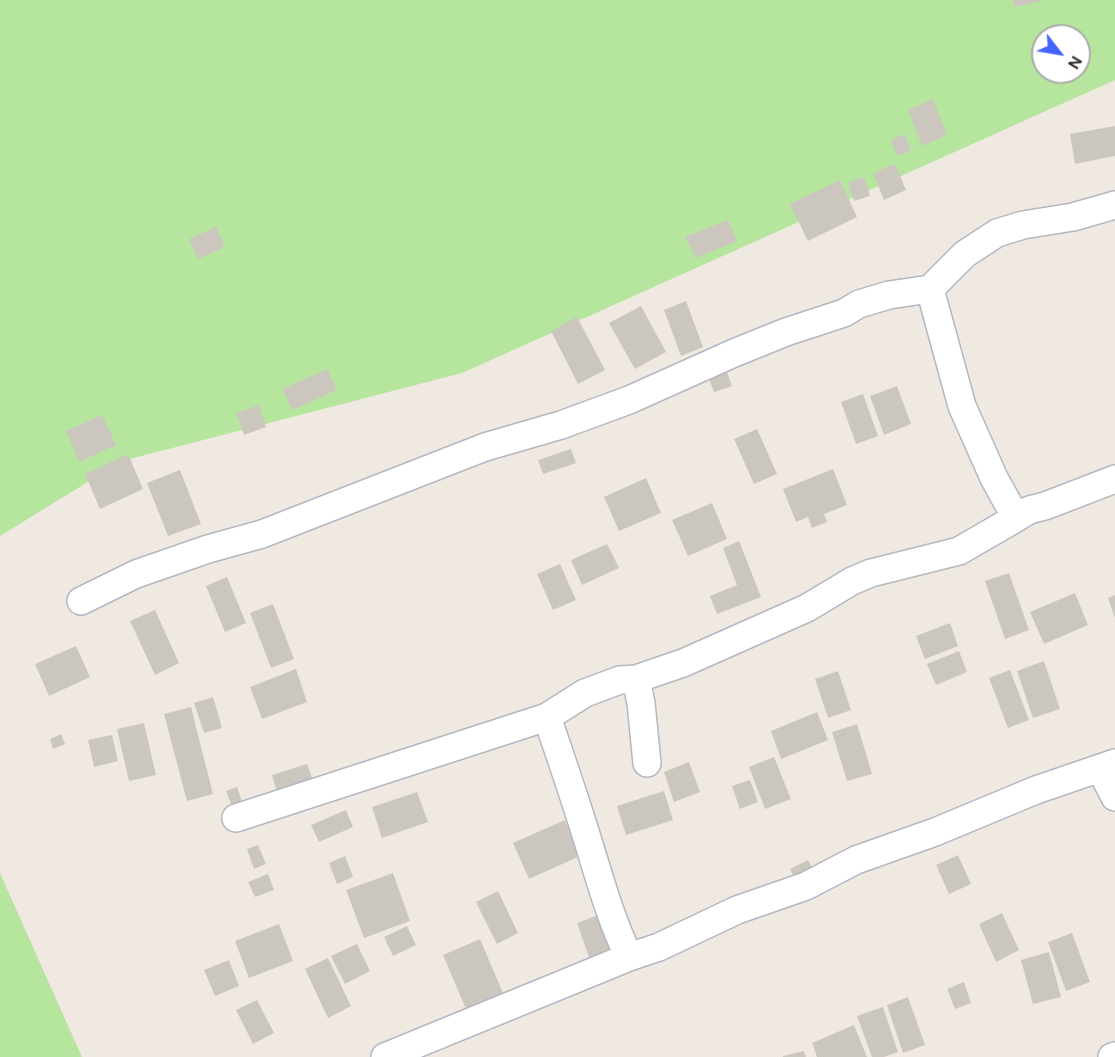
<!DOCTYPE html>
<html>
<head>
<meta charset="utf-8">
<style>
  body { margin:0 }
  #map { position:relative; width:1115px; height:1057px; overflow:hidden; background:#efe9e1; font-family:"DM Sans",sans-serif }
  canvas { display:block }
  .north { position:absolute; left:1031px; top:24px; width:60px; height:60px; box-sizing:border-box; background:#fff; border:2px solid #ababab; border-radius:50%; rotate:121deg; font-size:16px; font-weight:700; line-height:24px; text-align:center; color:#2e2e2e }
  .north::after { content:''; display:block; margin:auto; width:21px; height:27px; background:#4264fb; clip-path:polygon(50% 0,100% 100%,50% 72%,0 100%) }
</style>
</head>
<body>
<div id="map">
<canvas width="1115" height="1057"></canvas>
<div class="north">N</div>
</div>
<script>
const ctx = document.querySelector('canvas').getContext('2d');
ctx.lineJoin = 'round';
function paint(path, color) { ctx.fillStyle = color; ctx.fill(path, 'evenodd'); }
function strokePath(path, color, width, dash) { ctx.strokeStyle = color; ctx.lineWidth = width; ctx.lineCap = dash ? 'butt' : 'round'; ctx.setLineDash(dash || []); ctx.stroke(path); }
const green = new Path2D(`
  M0,0H1115V80L462,373L122,461L0,536ZM1043,36H1079V72H1043Z
  M0,873L82,1057H0Z`);
const building = new Path2D(`
  M1013,0H1040V1L1015,7Z
  M933,99L947,135L922,146L908,110Z
  M1115,126V156L1075,164L1070,134Z
  M905,134L911,151L897,156L891,140Z
  M895,164L906,190L884,200L873,173Z
  M864,177L870,196L854,201L848,182Z
  M840,180L857,217L808,241L790,204Z
  M728,220L737,241L696,258L685,237Z
  M216,227L225,247L198,259L189,239Z
  M686,301L703,347L681,356L664,310Z
  M641,306L666,352L635,369L609,323Z
  M577,317L605,370L578,384L551,331Z
  M327,369L337,390L292,410L283,389Z
  M726,370L732,386L714,392L708,376Z
  M897,386L911,424L884,435L870,396Z
  M863,394L878,436L856,444L841,402Z
  M259,405L266,427L244,435L236,413Z
  M102,415L116,445L79,462L66,431Z
  M757,429L777,474L754,484L734,439Z
  M571,449L576,463L543,474L538,460Z
  M128,454L143,489L100,509L85,474Z
  M833,469L847,505L824,514L827,522L812,528L808,517L796,522L783,489Z
  M180,470L201,524L168,536L147,483Z
  M646,478L661,513L619,531L604,497Z
  M712,503L727,539L688,556L672,520Z
  M739,541L761,597L717,614L710,596L737,585L723,548Z
  M607,544L619,568L582,585L571,560Z
  M560,564L576,600L553,610L537,574Z
  M1009,573L1029,630L1005,639L985,581Z
  M227,577L246,623L225,632L206,586Z
  M1075,593L1088,625L1044,644L1030,612Z
  M1115,595V618L1108,598Z
  M273,604L294,659L271,668L250,613Z
  M155,610L179,663L155,675L130,621Z
  M950,623L958,646L925,659L916,636Z
  M76,646L90,677L49,696L35,664Z
  M959,651L967,672L936,685L927,664Z
  M1044,661L1060,709L1033,718L1017,671Z
  M296,669L307,702L262,719L250,687Z
  M1010,670L1029,720L1008,728L989,678Z
  M838,671L851,710L828,718L815,679Z
  M213,697L222,728L204,733L194,703Z
  M191,707L213,794L187,801L164,714Z
  M817,712L828,740L781,759L771,731Z
  M144,723L156,775L129,781L117,729Z
  M857,724L872,774L847,781L832,732Z
  M61,734L65,744L53,749L50,739Z
  M112,735L118,761L94,767L88,740Z
  M774,757L791,799L765,809L749,767Z
  M689,762L700,792L674,802L664,772Z
  M307,764L313,780L277,792L272,775Z
  M750,780L758,802L740,809L732,786Z
  M237,787L242,802L232,806L226,791Z
  M664,791L673,820L626,835L617,806Z
  M417,792L428,822L382,838L372,807Z
  M346,810L353,827L319,842L311,825Z
  M565,820L580,856L529,879L513,843Z
  M258,845L266,864L254,869L247,849Z
  M958,855L971,884L949,894L936,865Z
  M345,856L353,877L337,884L329,863Z
  M808,860L816,875L798,885L790,869Z
  M393,873L410,921L364,938L346,890Z
  M268,874L274,890L255,897L248,882Z
  M498,891L518,933L497,944L476,902Z
  M1002,913L1019,950L996,962L979,924Z
  M601,914L613,952L590,960L577,923Z
  M279,924L293,961L249,978L235,941Z
  M407,926L416,945L393,956L384,937Z
  M1072,933L1090,982L1066,991L1048,942Z
  M480,939L503,993L466,1009L443,955Z
  M357,944L370,971L345,984L331,956Z
  M1049,952L1061,997L1033,1004L1021,960Z
  M328,958L351,1006L328,1018L305,969Z
  M229,960L239,986L215,996L204,970Z
  M964,982L971,1003L955,1009L947,989Z
  M908,997L925,1045L903,1053L887,1005Z
  M257,1000L274,1033L253,1044L236,1010Z
  M883,1007L898,1052L884,1057H872L857,1016Z
  M854,1025L867,1057H817L812,1043Z
  M804,1051L806,1057H783V1056Z`);
const minor = new Path2D(`
  M930,289L965,254L997,233L1023,225L1073,217L1115,205
  M81,601L136,574L208,549L262,534L485,447L561,425L629,400L734,353L786,332L844,313L859,304L889,295L930,289L962,406L994,478L1016,518L1029,510L1045,506L1115,479
  M636,679L641,703L647,763
  M547,717C559,752 571,787 582,822C597,868 608,914 629,957L659,947L737,910L806,886L856,860L935,832L1036,790L1115,763
  M1101,770L1115,797
  M236,818L547,717L585,693L620,680L636,679L683,663L807,608L852,581L871,573L959,551L1016,518
  M385,1057L629,957
  M1112,1057L1115,1056`);
paint(green, '#b6e59e');
paint(building, '#cbc7bf');
strokePath(minor, '#b4b7c1', 30);
strokePath(minor, '#fff', 27);
</script>
</body>
</html>
